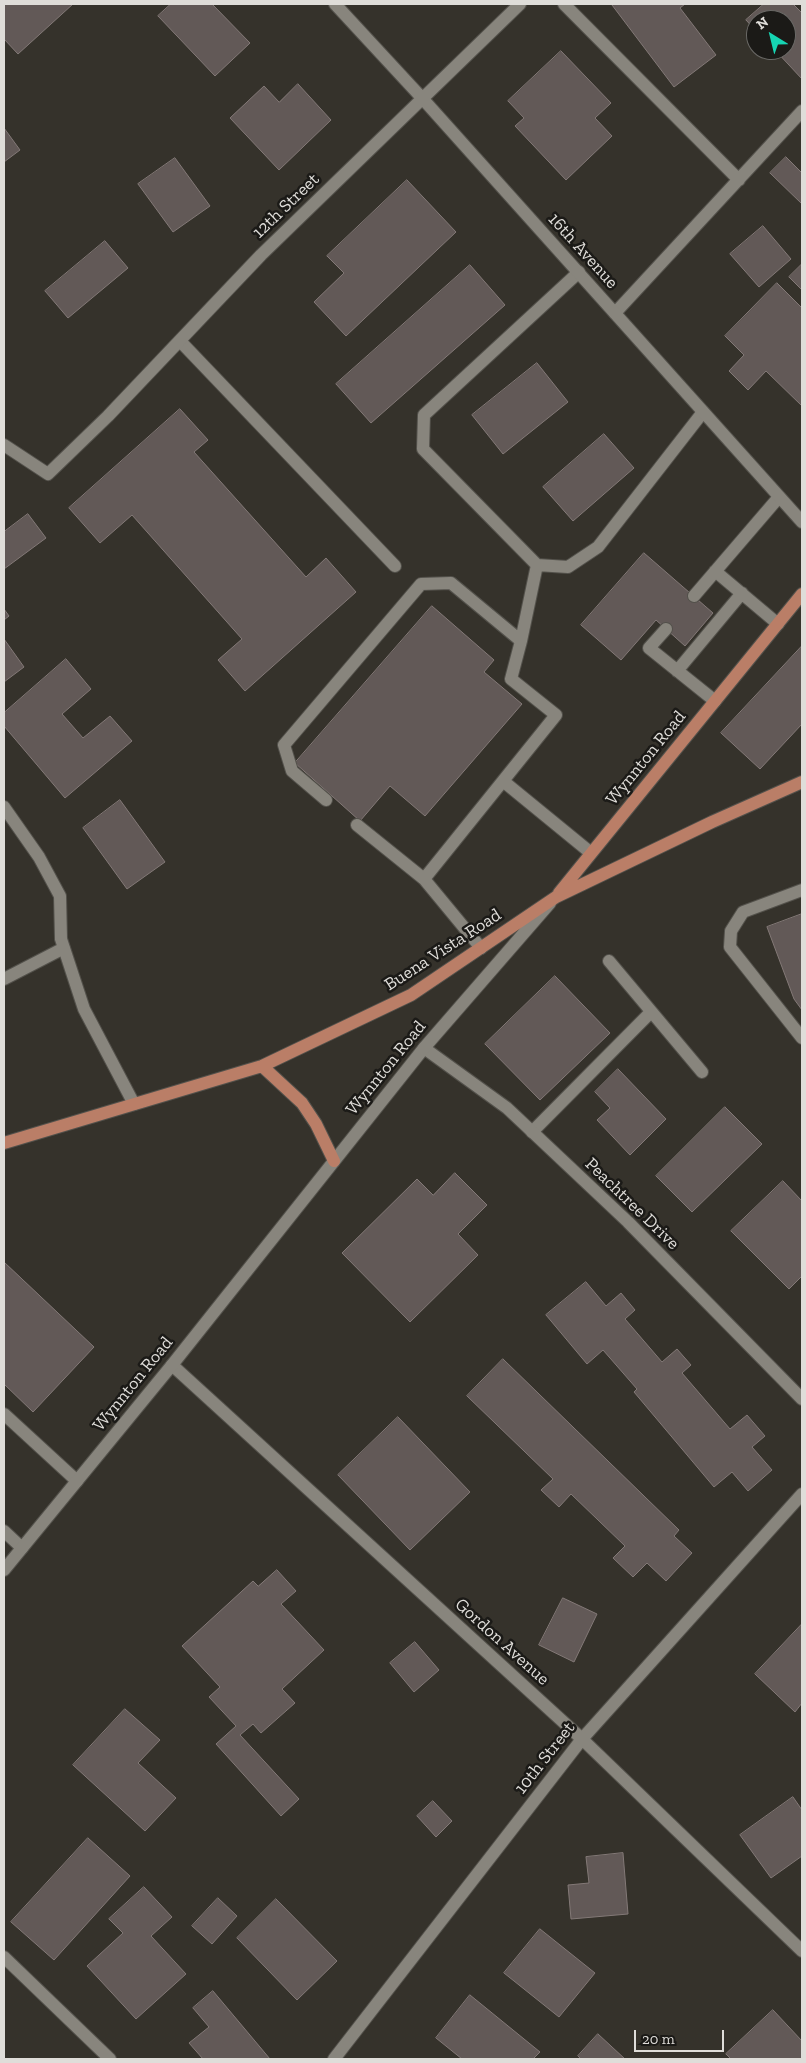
<!DOCTYPE html>
<html>
<head>
<meta charset="utf-8">
<style>
  body { margin:0 }
  #map { position:relative; width:806px; height:2063px; overflow:hidden; background:#35322b; font-family:"Zilla Slab",serif }
  canvas { display:block }
  .frame { position:absolute; inset:0; border:5px solid #dfddd9; pointer-events:none }
  .north { position:absolute; left:746px; top:10px; width:50px; height:50px; box-sizing:border-box; background:#1b1a17; border:1px solid #696865; border-radius:50%; rotate:324deg; font-size:14px; font-weight:700; line-height:20px; text-align:center; color:#dfddd9 }
  .north::after { content:''; display:block; margin:auto; width:18px; height:22px; background:#16d5b3; clip-path:polygon(50% 0,100% 100%,50% 72%,0 100%) }
  .scale { position:absolute; left:634px; top:2030px; width:90px; height:22px; box-sizing:border-box; border:2px solid #dfddd9; border-top:0; padding-left:6px; font-size:15px; line-height:18px; white-space:nowrap; color:#dfddd9; -webkit-text-stroke:4px #1b1a17; paint-order:stroke }
</style>
</head>
<body>
<div id="map">
<canvas width="806" height="2063"></canvas>
<div class="frame"></div>
<div class="north">N</div>
<div class="scale">20 m</div>
</div>
<script>
const ctx = document.querySelector('canvas').getContext('2d');
ctx.lineJoin = 'round';
function paint(path, color) { ctx.fillStyle = color; ctx.fill(path, 'evenodd'); }
function strokePath(path, color, width, dash) { ctx.strokeStyle = color; ctx.lineWidth = width; ctx.lineCap = dash ? 'butt' : 'round'; ctx.setLineDash(dash || []); ctx.stroke(path); }
function write(font, color, halo, rows, align = 'center') {
  ctx.font = font + ' "Zilla Slab",serif'; ctx.lineWidth = 5; ctx.setLineDash([]); ctx.textBaseline = 'middle'; ctx.strokeStyle = halo; ctx.fillStyle = color; for (const [text, x, y, turn = 0] of rows) {
    ctx.save(); ctx.translate(x, y); ctx.rotate((+turn || 0) * Math.PI / 180); ctx.textAlign = isNaN(turn) ? turn : align; if (halo) ctx.strokeText(text, 0, 0); ctx.fillText(text, 0, 0); ctx.restore();
  }
}
const building = new Path2D(`
  M4,4H73L18,54L4,39Z
  M171,4H212L250,43L215,76L158,16Z
  M614,4H685L680,8L716,55L674,87L612,5Z
  M764,4H793L802,13V79L775,50H786V20H756V31L746,20Z
  M561,51L611,103L595,118L612,136L566,180L515,126L524,118L508,101Z
  M298,84L331,120L279,170L230,118L264,86L279,102Z
  M4,128L20,150L4,162Z
  M786,157L802,173V204L770,173Z
  M175,158L210,206L173,232L138,184Z
  M407,180L456,232L346,336L314,302L344,273L327,256Z
  M763,226L791,259L759,287L730,254Z
  M105,241L128,268L68,318L45,291Z
  M802,264V290L789,277Z
  M470,265L505,305L371,423L336,384Z
  M777,283L802,308V406L766,371L748,390L729,371L744,355L725,336Z
  M537,363L568,402L503,454L472,415Z
  M180,409L208,440L194,452L306,577L326,558L356,592L245,691L218,660L242,639L132,515L100,543L69,508Z
  M604,434L634,468L573,521L543,487Z
  M28,514L46,538L4,569V532Z
  M644,553L713,613L685,646L656,620L621,660L581,625Z
  M432,606L494,660L484,672L522,704L425,816L390,786L360,821L295,763Z
  M4,609L9,616L4,620Z
  M4,639L24,667L4,682Z
  M802,646V724L760,769L721,733Z
  M66,659L91,689L62,714L83,738L110,716L132,741L65,798L4,726V713Z
  M120,800L165,862L127,889L83,828Z
  M802,914V1010L794,999L767,927Z
  M555,976L610,1033L540,1100L485,1044Z
  M618,1069L666,1119L630,1155L597,1120L610,1108L595,1092Z
  M725,1107L762,1144L692,1212L656,1176Z
  M455,1173L487,1205L458,1234L478,1255L410,1322L342,1253L417,1179L433,1195Z
  M783,1181L802,1201V1276L789,1289L731,1231Z
  M4,1262L94,1347L33,1412L4,1384Z
  M586,1282L606,1306L621,1293L635,1310L625,1319L662,1362L677,1349L691,1365L682,1373L730,1429L747,1415L765,1436L752,1447L772,1470L748,1491L732,1472L714,1487L634,1392L637,1389L603,1350L587,1364L546,1315Z
  M503,1359L679,1530L674,1536L692,1553L666,1581L647,1563L633,1577L613,1558L625,1546L571,1494L559,1507L541,1490L553,1479L467,1396Z
  M398,1417L470,1492L410,1550L338,1475Z
  M277,1570L296,1591L281,1604L324,1650L282,1689L295,1703L261,1733L253,1724L240,1735L299,1799L281,1816L216,1744L236,1726L209,1697L220,1687L182,1646L253,1581L258,1586Z
  M563,1598L597,1614L574,1662L539,1645Z
  M802,1624V1703L795,1712L755,1674Z
  M415,1642L439,1670L414,1692L390,1663Z
  M125,1709L160,1740L138,1763L176,1798L145,1831L73,1765Z
  M793,1797L802,1810V1856L771,1878L740,1835Z
  M433,1801L452,1821L436,1837L417,1816Z
  M88,1838L130,1876L54,1960L11,1922Z
  M623,1853L628,1914L571,1919L568,1885L589,1883L586,1857Z
  M144,1887L172,1917L151,1936L186,1974L136,2019L87,1966L123,1933L109,1919Z
  M218,1898L237,1916L212,1944L192,1926Z
  M276,1899L337,1961L297,2000L237,1938Z
  M540,1929L595,1973L559,2017L504,1973Z
  M213,1991L270,2059H203L189,2043L209,2027L193,2008Z
  M470,1995L540,2052L533,2059H462L436,2038Z
  M773,2010L802,2041V2059H731L726,2054Z
  M598,2034L625,2059H581L578,2056Z`);
const service = new Path2D(`
  M564,4L739,180
  M579,272L424,415L423,449L537,565L568,567L598,547L703,412
  M615,313L802,111
  M180,341L395,566
  M715,571L778,624
  M694,596L779,497
  M666,629L649,648L715,701
  M677,671L742,593
  M503,781L591,853
  M326,800L292,771L284,745L421,584L451,583L521,641L537,565
  M357,825L424,879L481,948
  M424,879L556,715L511,679L521,641
  M802,890L743,912L731,931L730,947L802,1038
  M609,961L702,1072
  M532,1132L651,1012
  M4,1414L77,1481
  M4,1531L22,1548`);
const minor = new Path2D(`
  M335,4L422,98L802,522
  M4,445L48,474L108,416L261,255L520,4
  M4,807L39,857L60,896L61,939L84,1009L134,1104
  M4,979L64,948
  M424,1048L507,1108L628,1222L802,1399
  M172,1365L582,1739L802,1951
  M4,1957L110,2059
  M334,2059L582,1739L802,1494`);
const secondary = new Path2D(`
  M4,1570L172,1365L424,1048L550,903`);
const primary = new Path2D(`
  M559,893L802,594
  M262,1066L302,1103L316,1124L334,1161
  M4,1143L262,1066L411,995L556,897L712,822L802,782`);
const streetNames = [
  ["12th Street",286,206,-44],
  ["16th Avenue",583,251,48],
  ["Wynnton Road",646,758,-51],
  ["Buena Vista Road",443,950,-33],
  ["Wynnton Road",386,1068,-51],
  ["Peachtree Drive",632,1204,44],
  ["Wynnton Road",133,1384,-51],
  ["Gordon Avenue",502,1642,42],
  ["10th Street",545,1758,-52]
];
paint(building, '#625957');
strokePath(building, '#837977', 1);
strokePath(service, '#53514b', 14);
strokePath(minor, '#53514b', 14);
strokePath(secondary, '#53514b', 14);
strokePath(primary, '#53514b', 14);
strokePath(service, '#88857d', 12);
strokePath(minor, '#88857d', 12);
strokePath(secondary, '#88857d', 12);
strokePath(primary, '#ba7e67', 12);
write('18px', '#dfddd9', '#1b1a17', streetNames);
</script>
</body>
</html>
